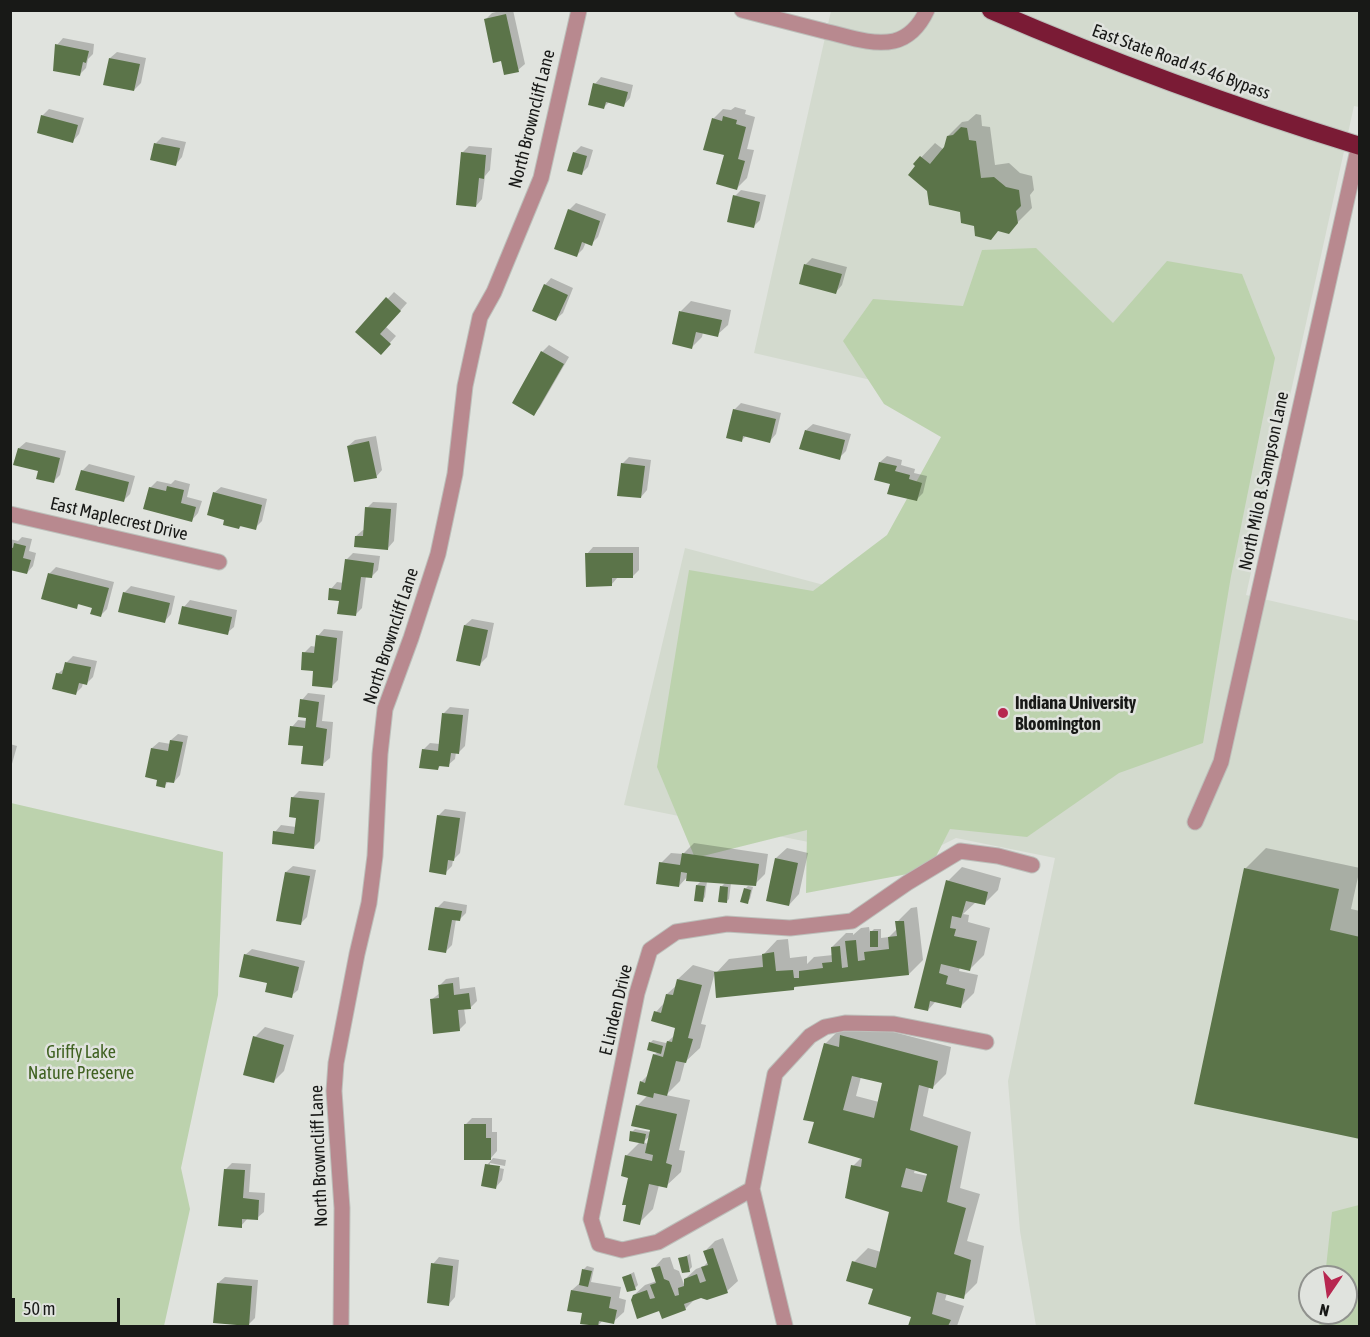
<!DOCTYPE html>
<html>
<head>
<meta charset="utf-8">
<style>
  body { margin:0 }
  #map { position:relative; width:1370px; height:1337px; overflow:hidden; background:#e0e3de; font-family:"Asap Condensed",sans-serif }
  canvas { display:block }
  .frame { position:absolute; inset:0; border:12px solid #181917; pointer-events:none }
  .north { position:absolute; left:1298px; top:1265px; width:60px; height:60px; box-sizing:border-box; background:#e0e3de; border:2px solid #90928e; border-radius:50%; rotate:193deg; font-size:16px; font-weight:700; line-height:24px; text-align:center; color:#181917 }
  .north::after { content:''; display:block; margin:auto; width:21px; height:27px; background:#b72750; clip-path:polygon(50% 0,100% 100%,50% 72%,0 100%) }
  .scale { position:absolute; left:12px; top:1298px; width:108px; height:27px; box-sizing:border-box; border:3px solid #181917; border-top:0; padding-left:8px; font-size:18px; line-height:21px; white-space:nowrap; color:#181917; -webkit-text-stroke:4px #e0e3de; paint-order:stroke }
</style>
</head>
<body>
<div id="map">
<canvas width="1370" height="1337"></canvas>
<div class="frame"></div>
<div class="north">N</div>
<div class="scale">50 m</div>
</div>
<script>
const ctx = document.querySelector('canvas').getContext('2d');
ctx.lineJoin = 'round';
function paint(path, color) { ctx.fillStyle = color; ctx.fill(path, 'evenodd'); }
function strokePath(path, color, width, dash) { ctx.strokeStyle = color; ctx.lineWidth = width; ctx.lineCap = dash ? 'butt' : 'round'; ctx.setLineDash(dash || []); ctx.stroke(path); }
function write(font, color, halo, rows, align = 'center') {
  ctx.font = font + ' "Asap Condensed",sans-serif'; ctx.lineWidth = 5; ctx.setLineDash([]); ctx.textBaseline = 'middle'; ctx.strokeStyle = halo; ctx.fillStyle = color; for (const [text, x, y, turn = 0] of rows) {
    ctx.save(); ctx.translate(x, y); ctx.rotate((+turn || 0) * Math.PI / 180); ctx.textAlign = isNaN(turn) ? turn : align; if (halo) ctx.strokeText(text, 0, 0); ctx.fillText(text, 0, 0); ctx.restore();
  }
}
const built = new Path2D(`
  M831,11H1359V107L1354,106L1246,595L1359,621V1326H1036L1020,1231L1008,1081L1055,858L956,838L908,862L624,805L685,548L944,617L988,407L754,353ZM1310,1277H1346V1313H1310Z`);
const green = new Path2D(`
  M1036,248L1113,323L1167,261L1242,274L1275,358L1231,576L1203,743L1119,773L1027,837L950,829L929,870L806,893L807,830L695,858L657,767L689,570L813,591L887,535L941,437L884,404L843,341L873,299L963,306L982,250Z
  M11,803L223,852L218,995L181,1168L190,1209L164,1326H11Z
  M1359,1205V1326H1319L1321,1313H1346V1277H1325L1332,1212Z`);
const shadow = new Path2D(`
  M504,10H513L525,64L518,70L502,60L485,20L492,13Z
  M63,38L94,44L93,54L88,59L86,68L79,75L57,45Z
  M117,52L146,58L141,83L134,90L110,58Z
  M601,77L633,85L630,98L624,105L609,102L604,107L595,84Z
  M735,107L746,110L745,114L755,117L747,149L754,150L747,178L737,188L713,119L723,109L731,110Z
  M49,109L84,118L79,134L73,141L42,116Z
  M976,114L981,115L982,126L990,127L995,165L1009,163L1020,173L1032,176L1034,190L1030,195L1032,208L1008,232L975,224L961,211L929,190L915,164L935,143L944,150L948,136L962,122L968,121Z
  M162,137L186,142L182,157L176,164L156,143Z
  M469,146L492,148L490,170L485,176L482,199L476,206L462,153Z
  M581,146L593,150L588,167L582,173L574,153Z
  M741,190L766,195L760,220L753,227L735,196Z
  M576,203L606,214L598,237L591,244L586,242L583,249L577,255L569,210Z
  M812,258L847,267L842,285L836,292L801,283L806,264Z
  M551,278L573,288L563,313L556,319L545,285Z
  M394,292L407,303L386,327L396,336L381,353L357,332Z
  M691,301L731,310L728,325L717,335L703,332L702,337L692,347L681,311Z
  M549,345L569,357L540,407L534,414L542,352Z
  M741,403L781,413L776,434L770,441L746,436L742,440L734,410Z
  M813,424L851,434L846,451L839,458L806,430Z
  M376,436L382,470L376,477L348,446L355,440Z
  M26,442L66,451L60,475L53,482L19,448Z
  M887,456L902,460L901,465L915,469L914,473L927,476L923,493L916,500L891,483L880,462Z
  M629,457L651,460L647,490L641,497L622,464Z
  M89,464L135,476L130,494L123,501L82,471Z
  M175,480L190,484L187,497L202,501L198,513L192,520L150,488L157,481L171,484Z
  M221,487L267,499L262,521L255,528L242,525L239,528L226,518L214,493Z
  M373,502L397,503L394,541L388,548L356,536L363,530H365L367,508Z
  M22,537L32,539L29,551L36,553L33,566L27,573L10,569V539L18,541Z
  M593,547H639V570L632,577H618L611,585L587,554Z
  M353,553L380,556L378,570L372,576H366L362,608L355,615L331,589L337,582L344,583L346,560Z
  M56,567L114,582L107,609L101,615L93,606L80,603L76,607L43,598L50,573Z
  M131,586L175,596L171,614L165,621L124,593Z
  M190,600L237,610L234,627L227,633L184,607Z
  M472,619L494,623L487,657L480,664L465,625Z
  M324,629L343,631L338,680L332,686L315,670L304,653L311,646L317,647L318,636Z
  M73,656L97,661L93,677L86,684L83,683L82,687L75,694L57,674L65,668L67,662Z
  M308,693L325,695L322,721L333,722L330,758L323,764L305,745L292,727L298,720L307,721L302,700Z
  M450,707L469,709L465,746L458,753L456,752L455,759L448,765L442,764L437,769L423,750L430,743L440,744L444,713Z
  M178,734L188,736L180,775L174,782L169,781L164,786L152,748L159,742L171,744V740Z
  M10,744L17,746L10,771Z
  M299,791L325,793L320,841L314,847L275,832L281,825L296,827L297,817L293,797Z
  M445,809L466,812L460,853L453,860L452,866L445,873L438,816Z
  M694,843L768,854L765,874L755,884L731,883L729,899L726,902L721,887L726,882L707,881L705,897L703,900L697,885L702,880L688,876L679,886L661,863L671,853L683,854Z
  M787,848L808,853L799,894L789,905L776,858Z
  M1266,848L1360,868L1351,909L1360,911V1138L1245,869Z
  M293,866L316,870L307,917L301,923L286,872Z
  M962,867L1001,878L998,890L984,904L976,902L963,914L969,915L968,922L990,928L984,955L970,969L960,967L959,971L978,975L974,993L960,1007L936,1001L928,1010L948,881Z
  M748,886L753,887L750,899L747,902L745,889Z
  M444,901L467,905L466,913L459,920L456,919L452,945L446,951L437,908Z
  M917,907L923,960L909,974L797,985L794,988L718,996L715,972L701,1024L706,1025L700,1048L685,1062L680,1081L666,1095L690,1100L679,1150L685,1151L681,1172L666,1186L659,1185L653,1209L639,1223L626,1156L641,1141L632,1132L635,1129L651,1132V1129L637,1106L648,1095L641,1082L649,1074L654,1055L658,1052L650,1043L653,1040L666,1043L675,1035L677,1027L656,1012L665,1002L667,994L677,985L678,979L693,965L717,972L729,959L763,955L777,940L788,939L790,958L807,956V964L814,957L833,955L832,947L846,933H853V935L861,928L869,927L870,933L874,929H881V938L889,937L897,929V922L911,908ZM650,1136L648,1144L643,1142Z
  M252,949L305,961L298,990L291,996L245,955Z
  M459,977L460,989L475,987L477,1001L470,1008H464L466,1023L459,1030L431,1000L440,993V985L446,979Z
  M855,1022L951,1047L946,1074L932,1088L929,1087L923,1116L971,1132L960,1188L980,1194L967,1241L984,1246L977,1283L963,1297L947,1293L945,1300L964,1306L957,1326H910L913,1316L874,1288L854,1262L868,1248L881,1252L890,1211L853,1166L862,1157L815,1121L825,1044L839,1030L845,1031ZM861,1077L884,1082L879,1102L856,1096ZM915,1169L929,1173L928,1176L914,1173Z
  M265,1027L294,1035L284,1071L274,1081L255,1037Z
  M472,1118H492V1132H497V1151L491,1158H492H465V1125Z
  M493,1158L506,1160L505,1166L490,1163V1166L504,1169L502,1180L496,1187L487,1165Z
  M232,1163L251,1164L249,1192L265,1193L264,1212L257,1218H248L241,1226L225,1170Z
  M723,1238L738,1281L727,1291L696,1298L685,1309H660L634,1295L645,1285L657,1281L653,1269L663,1258L670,1257L674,1269L679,1271L685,1287V1279L696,1269L704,1266L708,1262L705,1251L715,1241Z
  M690,1254L692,1267L689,1270L680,1259Z
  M439,1257L459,1260L455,1297L449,1304L433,1264Z
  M587,1266L594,1268L591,1282L621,1287L619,1298L626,1300L624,1312L613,1322L603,1320L598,1326L584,1312L572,1290L581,1282L584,1269Z
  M634,1272L638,1285L635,1288L624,1277Z
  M225,1277L258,1280L255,1318L248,1325L218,1283Z`);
const building = new Path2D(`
  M506,14L519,72L504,75L501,61L493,63L484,19Z
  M55,44L89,51L86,63L83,62L80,76L53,71Z
  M109,58L140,64L134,91L103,85Z
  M593,83L628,92L624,107L606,102L604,109L588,105Z
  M41,115L78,125L73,143L37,133Z
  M723,116L737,120L736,124L746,127L738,159L745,161L737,190L716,184L724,155L703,150L712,118L722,121Z
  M961,127L967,128L969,140L976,141L981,178L994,177L1006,187L1019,190L1021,206L1016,211L1018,223L1009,234L998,231L991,240L975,236L974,226L961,223L960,212L929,205L927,191L908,175L915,166L913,164L920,156L930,164L944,147L947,136L953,135Z
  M154,143L180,148L176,166L150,160Z
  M461,152L486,155L484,179L479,178L476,207L456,205Z
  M573,152L587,156L582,175L567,171Z
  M733,195L760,202L754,228L727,222Z
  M568,209L600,221L592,246L582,242L577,257L554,249Z
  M804,264L842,274L836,294L799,284Z
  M544,284L568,295L556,321L532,311Z
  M386,297L401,311L380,334L391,344L381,355L355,332Z
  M679,311L722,320L718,337L696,332L692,349L672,344Z
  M541,351L564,364L534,416L512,403Z
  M733,409L776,419L770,443L743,436L742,442L726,438Z
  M805,430L845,440L840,460L799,449Z
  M369,441L377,478L354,482L347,446Z
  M18,448L60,458L54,483L36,479L38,471L13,465Z
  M879,462L897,466L895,471L910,475L909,479L922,483L917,501L887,494L890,484L874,480Z
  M621,463L645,466L641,498L617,496Z
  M81,470L129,482L124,502L75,490Z
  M167,486L184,490L181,503L196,507L192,522L143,509L149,487L166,491Z
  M213,492L262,505L256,530L240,526L239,529L223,525L224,520L207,515Z
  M365,507L391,509L388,550L354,547L355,536H363Z
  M14,543L26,546L23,558L31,560L27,574L10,570V547L13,548Z
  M585,553H633V578H612V586L586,587Z
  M345,559L374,563L372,578L361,577L356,616L337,614L339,601L328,600L329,588L341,590Z
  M48,573L109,588L101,617L90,614L92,608L78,604L77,609L41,599Z
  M123,592L170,603L165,623L118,612Z
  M182,606L232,617L228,635L178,624Z
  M464,625L488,630L480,666L456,661Z
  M316,635L337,638L332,688L312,686L313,671L301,670L302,652L314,653Z
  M65,662L91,667L87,685L79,683L76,695L52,689L56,673L62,674Z
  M300,699L319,702L316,727L327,729L323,766L301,764L303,746L288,745L290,726L305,728L306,718L298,717Z
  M442,713L463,715L459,754L451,753L449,767L439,766L438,770L419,768L422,749L438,751Z
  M170,740L183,742L174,783L166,782L165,788L156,786L157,780L145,777L151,748L168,751Z
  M291,797L319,800L314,849L272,844L273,831L294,834L296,818L289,817Z
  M437,815L460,818L454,861L448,860L446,875L429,872Z
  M682,853L759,864L756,886L686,881L687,873L681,872L679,887L656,884L659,862L680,865Z
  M775,858L798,863L789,906L766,901Z
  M1244,868L1339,889L1330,930L1360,937V1139L1194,1104Z
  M285,872L310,876L301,925L276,921Z
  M946,880L988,892L985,905L966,901L961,918L952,916L950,928L956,929L954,936L977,941L970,971L941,964L939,973L948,976L946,984L965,989L961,1008L930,1001L928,1011L914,1008Z
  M696,885L705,886L703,902L694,901Z
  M720,886L728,887L727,903L718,902Z
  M744,888L751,890L748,904L740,902Z
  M435,907L462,911L460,921L452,920L446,953L428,950Z
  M895,921H904L909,975L794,987V990L716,998L714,972L763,967L762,954L774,952L776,971L793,970L794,978H799V971L823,968L822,963L832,962L831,947L840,946L842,968L848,967L845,941L856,940L858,961L865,960L864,952L889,949L888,937L897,936Z
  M870,931H878V947H870Z
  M244,954L299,967L292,998L265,992L267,983L239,977Z
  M677,979L702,985L688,1038L693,1039L686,1063L676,1061L667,1096L654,1093L653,1098L637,1094L640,1081L645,1083L653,1054L663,1057L667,1041L672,1042L675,1028L651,1021L654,1011L661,1013L666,994L673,995Z
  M453,983L454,995L469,993L471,1009L458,1010L460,1031L433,1034L430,999L439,998L438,985Z
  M840,1035L938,1061L933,1089L919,1085L910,1130L958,1146L947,1202L966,1208L954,1254L971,1260L964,1299L937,1292L932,1314L951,1320L948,1326H908L911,1317L868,1304L873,1289L846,1281L852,1261L876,1268L889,1212L845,1198L851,1165L861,1167L862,1159L808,1143L814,1122L803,1120L824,1043L839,1047ZM852,1076L882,1083L874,1118L843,1110ZM906,1168L927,1174L922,1192L901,1187Z
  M253,1036L284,1045L274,1083L243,1075Z
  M649,1042L663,1046L661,1054L647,1050Z
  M636,1105L677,1114L666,1163L672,1165L667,1188L649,1184L640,1225L623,1221L626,1205H622L628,1178L621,1176L625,1155L652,1161L653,1155L645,1153L650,1130L631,1126Z
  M464,1124H486V1138H491V1160H464Z
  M630,1131L646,1134L644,1144L629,1141Z
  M485,1164L500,1166L496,1189L481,1186Z
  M224,1169L245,1170L243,1198L259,1200L258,1220L242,1219V1228L218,1226Z
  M713,1248L728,1293L707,1300L701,1298L684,1304L686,1310L662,1319L659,1311L637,1319L631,1300L633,1295L647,1290L650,1299L655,1298L650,1285L656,1283L651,1268L660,1266L664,1279L669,1281L675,1296L679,1295L678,1288L684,1286V1279L697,1274L700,1283L706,1281L701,1267L708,1265L703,1251Z
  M687,1256L690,1272L682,1273L678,1258Z
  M431,1263L453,1266L449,1306L427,1303Z
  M582,1269L592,1271L588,1287L579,1285Z
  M631,1274L636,1290L627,1292L622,1277Z
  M217,1283L252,1286L249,1326L213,1323Z
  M571,1290L611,1297L609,1308L617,1310L614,1324L599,1321L598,1326L580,1324L582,1313L567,1311Z`);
const minor = new Path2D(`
  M742,10C770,17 797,24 824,31C846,36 872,46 894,41C910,37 920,25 927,10
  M10,514L219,562
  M1195,822L1221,762L1359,145
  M752,1189L658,1242L622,1250L599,1244L591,1219L637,993L650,950L676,932L727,924L790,928L852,921L907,883L960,851L998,856L1032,865
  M341,1326L342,1208L334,1091L336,1063L357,954L369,903L375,856L380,754L385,709L411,638L438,554L455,474L465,386L480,317L494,292L541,178L579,10
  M785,1326L752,1189L775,1074L810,1036L825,1027L845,1023L894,1024L986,1042`);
const highway = new Path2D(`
  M991,10C1111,62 1234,107 1360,146`);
const markers = [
  [1003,713,6,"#b72750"]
];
const streetNames = [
  ["East State Road 45 46 Bypass",1181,62,20],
  ["North Browncliff Lane",532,119,-76],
  ["North Milo B. Sampson Lane",1264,481,-78],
  ["East Maplecrest Drive",119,519,13],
  ["North Browncliff Lane",391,636,-72],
  ["E Linden Drive",616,1010,-77],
  ["North Browncliff Lane",319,1156,-92]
];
const poiNames = [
  ["Indiana University",1015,703],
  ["Bloomington",1015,724]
];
const parkNames = [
  ["Griffy Lake",81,1052],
  ["Nature Preserve",81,1073]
];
paint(built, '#d3dace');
paint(green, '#bcd2ad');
paint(shadow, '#0003');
paint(building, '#5b7449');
strokePath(minor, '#bcbfba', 17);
strokePath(highway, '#bcbfba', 20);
strokePath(minor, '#b8898f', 15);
strokePath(highway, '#7a1b35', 18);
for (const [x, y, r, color] of markers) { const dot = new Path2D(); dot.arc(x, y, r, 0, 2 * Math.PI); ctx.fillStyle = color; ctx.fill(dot); strokePath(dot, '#e0e3de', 2); }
write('18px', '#181917', '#e0e3de', streetNames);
write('bold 18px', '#181917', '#e0e3de', poiNames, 'left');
write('18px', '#406222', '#e0e3de', parkNames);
</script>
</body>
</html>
